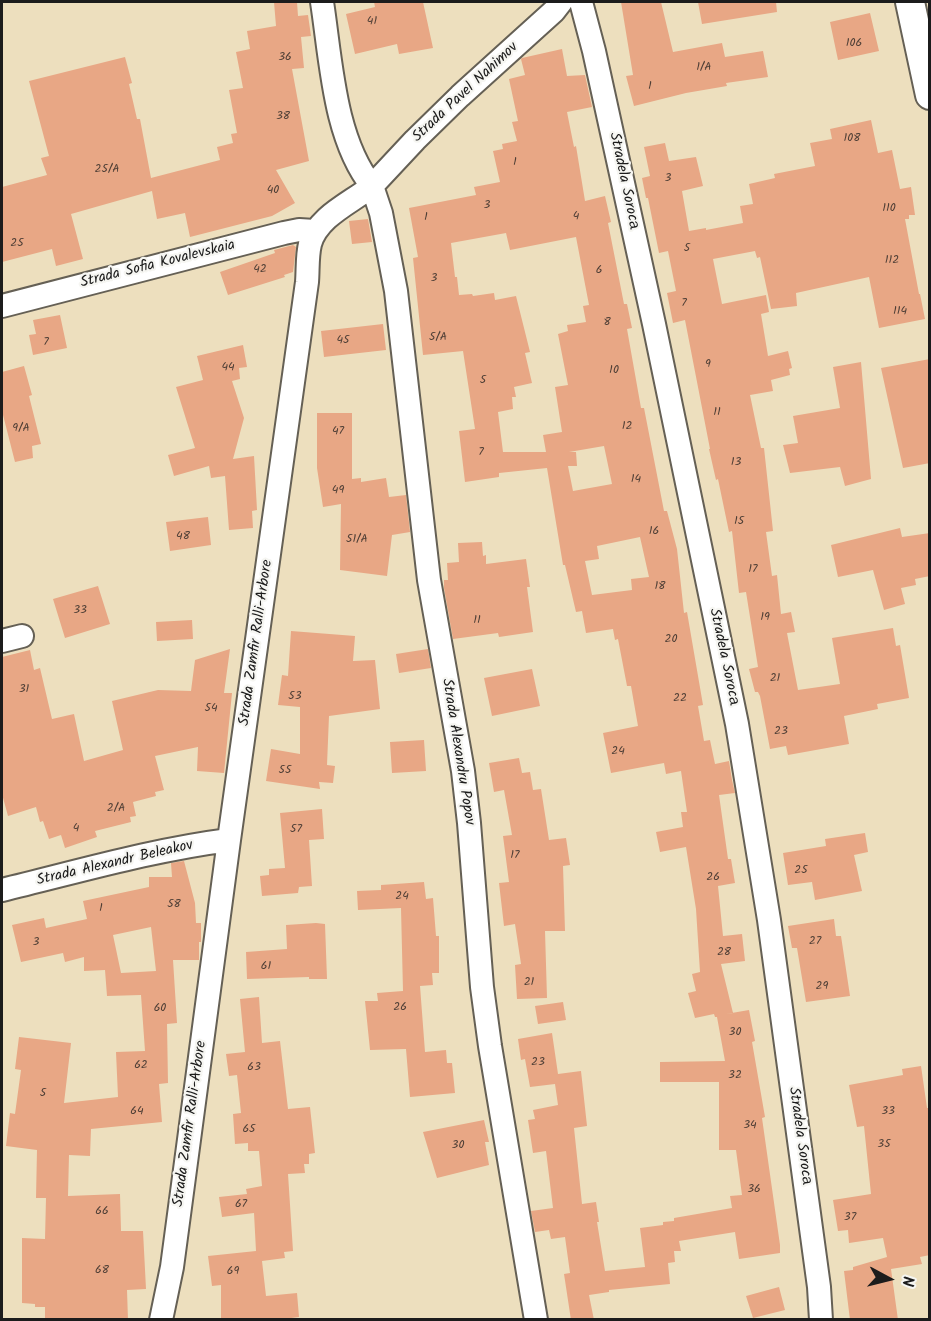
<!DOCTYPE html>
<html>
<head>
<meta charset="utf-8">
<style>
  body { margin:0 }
  #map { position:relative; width:931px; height:1321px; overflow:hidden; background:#eddfbe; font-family:Kalam,sans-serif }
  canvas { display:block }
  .frame { position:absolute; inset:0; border:3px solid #1c1c1c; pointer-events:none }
  .north { position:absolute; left:859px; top:1249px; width:60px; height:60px; -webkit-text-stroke:4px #f6f6f2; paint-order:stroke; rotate:97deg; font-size:16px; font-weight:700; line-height:24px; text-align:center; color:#1c1c1c }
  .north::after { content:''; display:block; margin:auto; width:21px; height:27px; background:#1c1c1c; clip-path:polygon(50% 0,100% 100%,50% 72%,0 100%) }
</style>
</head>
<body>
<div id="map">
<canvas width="931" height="1321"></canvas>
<div class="frame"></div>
<div class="north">N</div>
</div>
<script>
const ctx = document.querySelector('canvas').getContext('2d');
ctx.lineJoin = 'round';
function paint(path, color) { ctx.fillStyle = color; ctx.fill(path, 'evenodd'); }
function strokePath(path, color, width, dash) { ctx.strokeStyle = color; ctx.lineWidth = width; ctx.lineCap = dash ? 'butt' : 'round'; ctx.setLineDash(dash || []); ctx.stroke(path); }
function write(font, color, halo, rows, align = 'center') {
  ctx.font = font + ' Kalam,sans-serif'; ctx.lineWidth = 4.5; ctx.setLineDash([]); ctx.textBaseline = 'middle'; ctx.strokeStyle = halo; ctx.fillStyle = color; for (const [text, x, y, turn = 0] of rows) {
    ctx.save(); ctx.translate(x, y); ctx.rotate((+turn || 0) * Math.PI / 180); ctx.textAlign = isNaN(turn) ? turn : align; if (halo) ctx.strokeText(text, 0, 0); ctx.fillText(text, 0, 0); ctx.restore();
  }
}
const building = new Path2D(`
  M274,2H297L298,16L308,15L311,36L301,37L304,68L292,69L309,161L276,170L295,203L272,216L190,237L185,213L157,219L152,191L71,214L83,259L56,266L52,249L2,262V187L47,175L41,158L49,156L29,81L125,57L132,83L129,84L137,119H140L151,178L220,160L217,147L233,143L231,134L237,133L229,90L243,88L236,52L250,49L247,31L276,26Z
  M374,2H423L433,48L399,54L397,44L355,54L346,14L375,7Z
  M621,2H661L673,52L722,43L725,57L763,51L768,77L726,83L727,86L686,93L634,106L626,76L633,75Z
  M698,2H776L777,12L702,24Z
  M870,13L879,51L838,60L830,22Z
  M562,49L567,76L585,75L592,107L567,112L574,147L576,146L585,201L605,196L611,222L608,223L624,304H627L632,328L627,329L641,408H644L664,511H667L677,549L684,613L687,612L703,705L698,706L704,741L710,740L715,764L729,761L732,780L735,793L719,795L728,859H731L735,883L718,886L723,936L742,934L745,961L721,964L733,1013L726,1014L749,1010L755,1041L752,1042L765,1117L762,1118L780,1245V1253L739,1259L735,1232L679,1241L681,1251H674L675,1262L668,1263L670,1284L609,1290V1292L589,1295L594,1320H571L564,1274L570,1273L565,1237L551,1239L549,1230L535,1232L531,1211L553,1208L546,1151L533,1153L528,1120L535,1119L533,1110L558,1105L555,1084L530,1087L525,1059L521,1060L518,1039L552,1033L558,1074L581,1071L587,1126L574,1128L582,1204L596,1202L599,1222H597L605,1271L645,1267L640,1228L663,1225V1222L674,1221V1218L732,1208L730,1196L742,1195L736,1150H719V1082H660V1062L725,1061L717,1017H715L714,1014L695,1018L688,993L696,991L692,974L700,972L696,909L686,847L660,852L656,832L683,827L681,812H687L681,771L666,774L664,763L611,773L603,733L638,726L631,686H627L618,639L615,640L613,629L586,633L582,611L576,612L565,565H563L547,468L499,473V477L465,482L459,431L475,429L463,351L423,355L413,258L418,257L409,208L476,195L474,187L500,182L493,151L503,149L502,144L517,141L512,122L518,121L509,79L525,75L521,59L522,58ZM506,233L510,250L576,237L589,305L583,306L586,322L567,325L568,331L558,334L568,385L555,387L562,432L543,435L546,452H503L498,412L513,409L512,397H516L514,387L532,383L525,353L530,352L516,296L495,300L494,293L473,296L472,294L459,295L457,277H455L451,243ZM604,446L612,484L573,491L568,466H577L576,452H569ZM640,537L649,577L631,579L632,590L592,595L585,561L599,559L597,546Z
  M871,120L878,153L892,150L900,189L911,187L915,215H909V219H905L919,294H920L925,319L879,328L869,277L796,293L797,306L771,309L760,257L757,258L755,251L713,259L722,304L766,295L769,312L761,314L768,356L788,351L792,368L789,369L790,375L771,380L773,391L750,395L761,448H764L773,531L766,532L772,576L777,575L781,614L791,612L795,632L787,633L798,690L840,684L832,638L893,628L896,646L900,645L909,698L877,704L878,709L844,716L849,744L788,755L786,746L770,749L760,696L758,692H755L749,669L758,667L746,592L739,593L732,531L729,532L718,479L716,480L709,449H710L685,320L673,323L667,293L676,291L668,251L659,253L648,198H646L642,178L650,176L644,147L665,143L669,161L696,157L703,186L682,191L689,231L706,228V230L743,223L740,206L753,204L749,184L775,178L774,174L815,166L810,143L832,139L830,129Z
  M368,219L372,242L352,244L349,221Z
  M293,245L296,247L293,272L284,275L285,277L228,295L220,272L275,253L274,250Z
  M60,315L67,348L33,355L29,335L36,334L33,320Z
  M383,324L386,350L324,357L321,331Z
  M243,345L247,367L239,368L240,379L232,381L244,418L233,459L254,456L257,510L252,511L253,528L229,530L225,476L211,478L209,466L174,476L168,455L195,448L176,387L203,380L197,356Z
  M930,359V463L903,468L881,368Z
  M861,362L871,479L845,486L840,467L790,473L783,445L798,443L793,416L840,408L833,367Z
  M24,366L32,395L29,396L41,444L32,446L33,458L15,462L2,411V372Z
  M317,413H352V479L361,478V482L386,478L389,497L406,495L410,532L392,535L387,576L340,570L341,504L323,507L317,468Z
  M208,517L211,545L170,551L166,522Z
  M900,528L902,537L930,533V576L915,579L916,585L901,588L905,604L884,610L873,570L838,577L831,545Z
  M482,542L483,556L486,555V564L526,559L530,587H527L533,632L499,637L498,633L453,639L444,588V580H448L447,563L459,562L458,543Z
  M98,586L110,624L65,638L53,599Z
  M192,620L193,639L157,641L156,622Z
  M291,631L355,636L353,661L375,660L380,709L329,716L327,765L335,766L333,783L319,782L320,789L266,781L271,749L300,754V707L278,705L282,675L288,676Z
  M230,649L224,693H232L224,773L197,771L198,747L155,756L164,790L155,792L156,796L133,802L136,816L130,817L131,822L95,831L97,837L65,848L61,835L49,839L43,821L40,822L36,807L8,816L2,794V657L30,650L34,670L40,668L52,719L74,714L84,761L123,750L112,701L158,690L191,691L195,660Z
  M428,649L431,668L399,673L396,654Z
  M532,669L540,706L492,716L484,678Z
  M424,740L426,771L392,773L390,742Z
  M519,758L522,773L530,772L533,790L541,789L549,840L566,838L570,865L563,866L565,931H545L547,998L517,999L515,965L521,964L515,924L504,926L499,883L509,882L503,836L512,835L504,790L494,792L489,763Z
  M322,809L324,839L309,840L312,886L299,887L298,893L262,896L260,876L269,875V869L285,868L280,813Z
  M865,833L868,852L854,855L862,891L815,900L812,882L788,885L783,853L826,846L825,839Z
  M184,861L195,903L196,923H201V942H199V960H173L177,1023L167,1024L168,1083L159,1084L162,1122L91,1129L90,1156L69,1155L68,1196L120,1194L121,1231H143L146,1289L127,1290L128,1320L45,1318V1307H35V1304L22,1303V1238L45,1239L46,1198H36L37,1150L6,1146L10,1113L15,1114L21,1070L15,1069L19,1037L71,1043L64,1103L118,1097L116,1052L145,1051L141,995L107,996L105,970L84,971V957L65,962L63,953L21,962L12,925L44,918L46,928L87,919L83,901L149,887V877H172L171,863ZM151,927L156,971L121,973L113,935Z
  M424,882L426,899L433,898L436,936H439V973H432L433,985L420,986L425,1052L446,1050L447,1063H452L455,1093L410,1097L406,1049L370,1050L365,1001H378L377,993L403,991L401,908L358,910L357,891L381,890V885Z
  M834,919L836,936H841L850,996L806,1002L797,948H792L788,926Z
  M316,923L325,924L327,979H309V977L247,979L246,952L287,949L286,925Z
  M259,997L262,1043L280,1041L288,1109L310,1107L315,1153L309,1154V1164H304L305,1173L288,1174L293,1251L284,1252L285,1258L262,1261L266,1296L297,1293L299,1317L276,1320H221V1285L212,1286L208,1256L256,1251L254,1213L222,1217L219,1197L247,1194L246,1189L262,1186L259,1151H248V1143L235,1144L233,1114L241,1113L237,1075L229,1076L226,1054L245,1052L240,999Z
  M563,1002L566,1020L538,1024L535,1006Z
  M921,1066L927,1108H930V1255L920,1257L922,1264L891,1269L898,1320H850L844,1271L853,1270V1267L887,1257L883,1238L849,1243L848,1230L838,1231L833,1200L871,1194L864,1126L857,1127L849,1085L903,1075L902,1069Z
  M484,1120L489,1142H485L489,1165L437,1178L423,1132Z
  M779,1287L785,1310L753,1318L746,1296Z`);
const minor = new Path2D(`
  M581,2L594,51L654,324L737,724L769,920L819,1287L821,1320
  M2,306L284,233L299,230L315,231
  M2,641L22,636
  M2,890C77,872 151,850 229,840
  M161,1320L172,1267L229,840L307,282C308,270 307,256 310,244C318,216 351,203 372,186C334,139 331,60 322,2
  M536,1320L490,1046L482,987L469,823L463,771L429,580L396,291L381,213L372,186L415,140L460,96L554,11L561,2`);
const tertiary = new Path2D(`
  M910,2L930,95`);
const numberNames = [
  ["41",372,22],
  ["106",854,44],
  ["36",285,58],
  ["1/A",704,68],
  ["1",650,87],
  ["38",283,117],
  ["108",852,139],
  ["1",515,163],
  ["25/A",107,170],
  ["3",668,179],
  ["40",273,191],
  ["3",487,206],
  ["110",889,209],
  ["4",576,217],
  ["1",426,218],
  ["25",17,244],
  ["5",687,249],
  ["112",892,261],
  ["42",260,270],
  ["6",599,271],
  ["3",434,279],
  ["7",684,304],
  ["114",900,312],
  ["8",607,323],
  ["5/A",438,338],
  ["45",343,341],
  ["7",46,343],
  ["9",708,365],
  ["44",228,368],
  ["10",614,371],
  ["5",483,381],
  ["11",717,413],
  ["12",627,427],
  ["9/A",21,429],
  ["47",338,432],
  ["7",481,453],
  ["13",736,463],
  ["14",636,480],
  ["49",338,491],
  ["15",739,522],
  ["16",654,532],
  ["48",183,537],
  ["51/A",357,540],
  ["17",753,570],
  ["18",660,587],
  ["33",80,611],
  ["19",765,618],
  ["11",477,621],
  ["20",671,640],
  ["21",775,679],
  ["31",24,690],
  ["53",295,697],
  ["22",680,699],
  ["54",211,709],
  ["23",781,732],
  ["24",618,752],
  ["55",285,771],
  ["2/A",116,809],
  ["4",76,829],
  ["57",296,830],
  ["17",515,856],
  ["25",801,871],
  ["26",713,878],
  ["24",402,897],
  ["58",174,905],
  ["1",101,909],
  ["27",815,942],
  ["3",36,943],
  ["28",724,953],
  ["61",266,967],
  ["21",529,983],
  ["29",822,987],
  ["26",400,1008],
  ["60",160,1009],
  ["30",735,1033],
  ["23",538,1063],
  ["62",141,1066],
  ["63",254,1068],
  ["32",735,1076],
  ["5",43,1094],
  ["64",137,1112],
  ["33",888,1112],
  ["34",750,1126],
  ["65",249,1130],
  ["35",884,1145],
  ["30",458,1146],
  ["36",754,1190],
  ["67",241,1205],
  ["66",102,1212],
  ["37",850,1218],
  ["68",102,1271],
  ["69",233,1272]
];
const streetNames = [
  ["Strada Pavel Nahimov",466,93,-43],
  ["Stradela Sorocа",623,181,78],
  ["Strada Sofia Kovalevskaia",158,265,-14],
  ["Strada Zamfir Ralli-Arbore",257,643,-82],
  ["Stradela Sorocа",723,657,78],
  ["Strada Alexandru Popov",457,752,81],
  ["Strada Alexandr Beleakov",115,864,-13],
  ["Strada Zamfir Ralli-Arbore",191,1124,-82],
  ["Stradela Sorocа",799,1136,82]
];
paint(building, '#e8a785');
strokePath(minor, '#656055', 26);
strokePath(tertiary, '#656055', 32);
strokePath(minor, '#fff', 22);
strokePath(tertiary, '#fff', 28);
write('12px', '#4f3f36', null, numberNames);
write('15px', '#1c1c1c', '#f6f6f2', streetNames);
</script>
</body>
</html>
